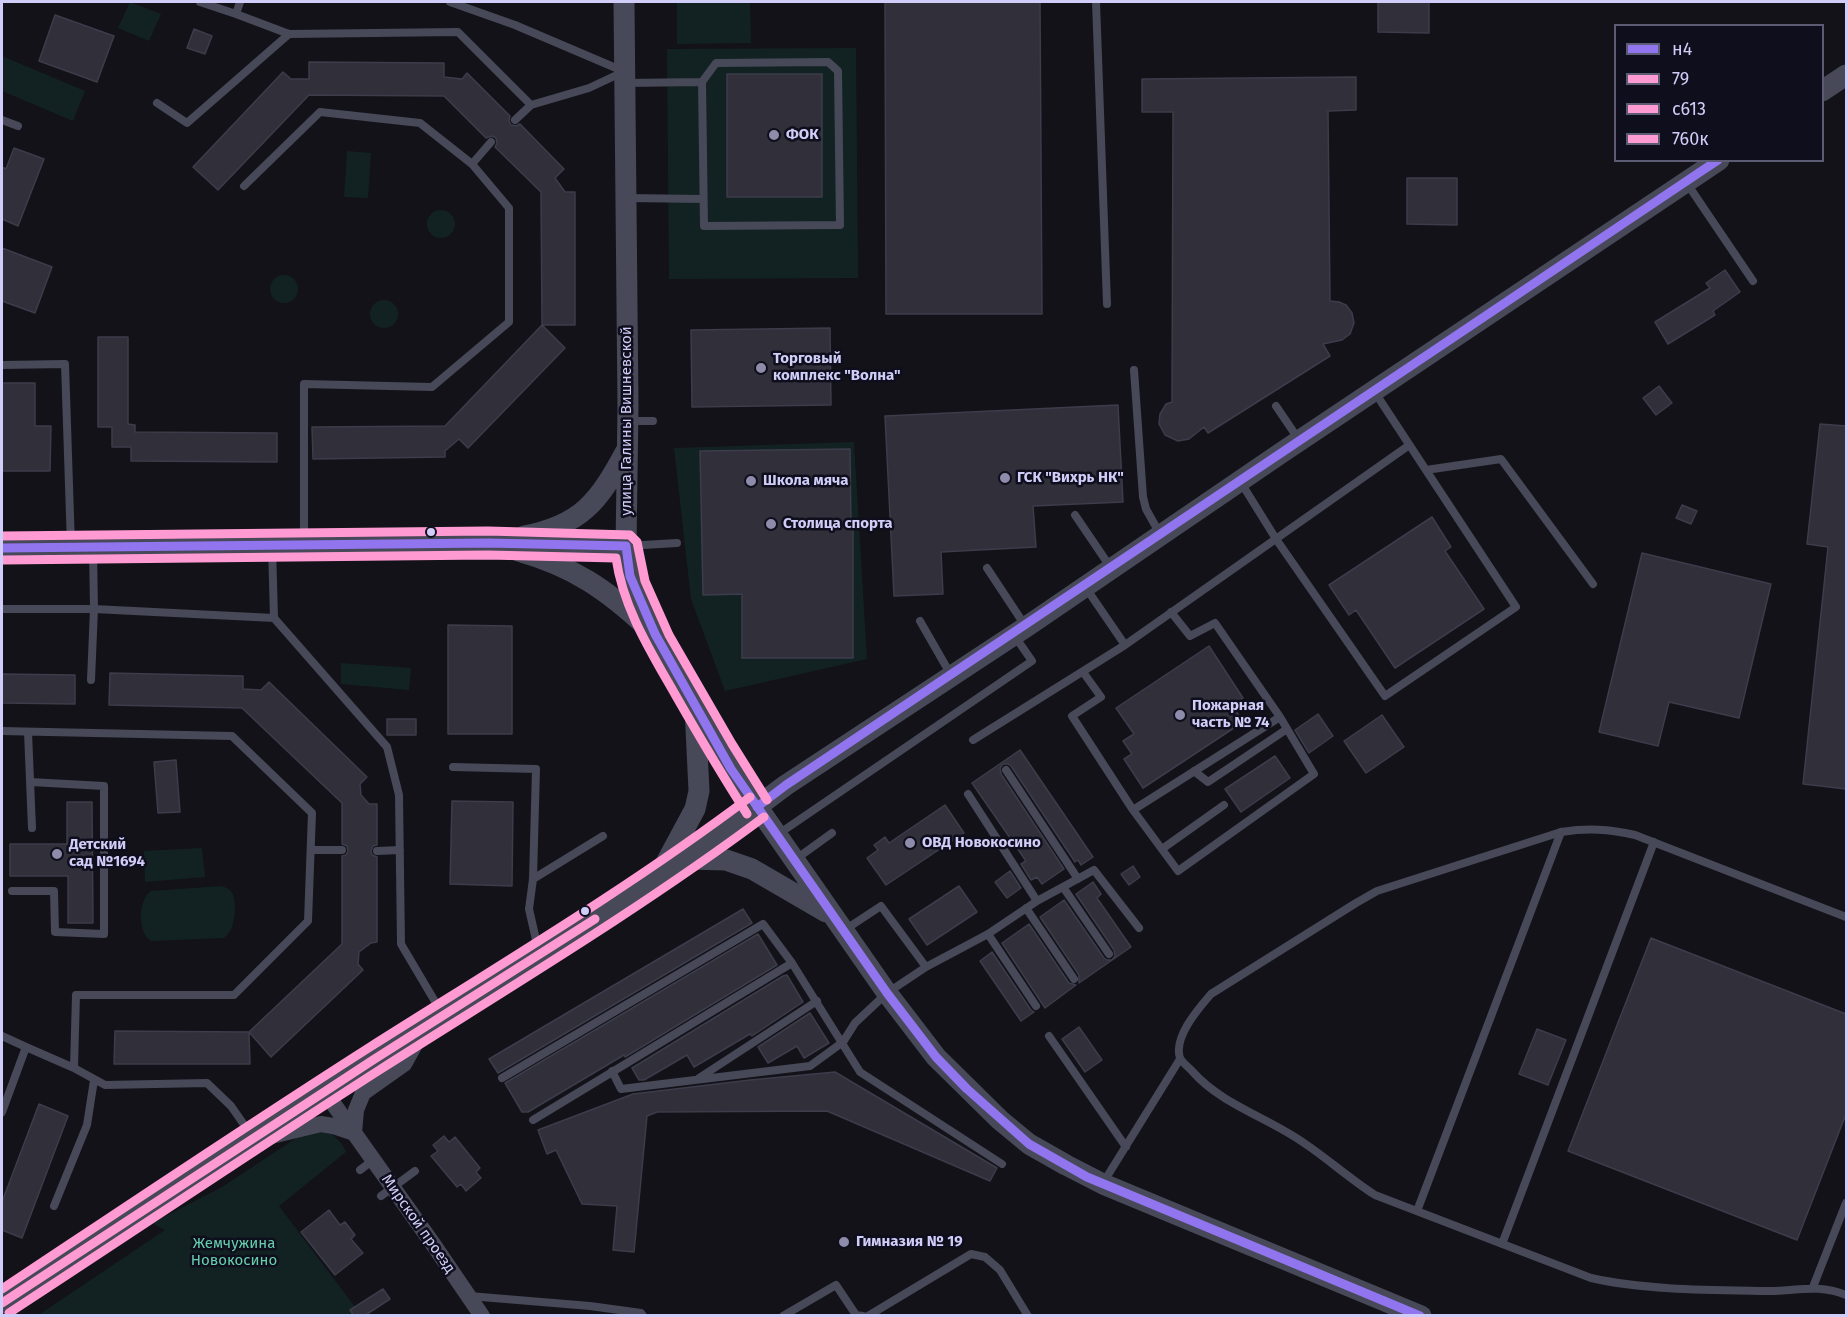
<!DOCTYPE html>
<html>
<head>
<meta charset="utf-8">
<style>
  body { margin:0 }
  #map { position:relative; width:1848px; height:1317px; overflow:hidden; background:#121218; font-family:"Fira Sans",sans-serif }
  canvas { display:block }
  .frame { position:absolute; inset:0; border:3px solid #d0cef9; pointer-events:none }
  .legend { position:absolute; left:1614px; top:24px; width:210px; height:138px; box-sizing:border-box; background:#0f0e1c; border:2px solid #5c5b74; margin:0; padding:8px 10px; list-style:none; font-size:18px; color:#d0cef9 }
  .legend li { display:flex; align-items:center; gap:12px; height:30px }
  .legend b { width:30px; border:2px solid #5c5b74 }
</style>
</head>
<body>
<div id="map">
<canvas width="1848" height="1317"></canvas>
<div class="frame"></div>
<ul class="legend">
<li><b style="height:8px;background:#9075ee"></b>н4</li>
<li><b style="height:8px;background:#ff9ad2"></b>79</li>
<li><b style="height:8px;background:#ff9ad2"></b>с613</li>
<li><b style="height:8px;background:#ff9ad2"></b>760к</li>
</ul>
</div>
<script>
const ctx = document.querySelector('canvas').getContext('2d');
ctx.lineJoin = 'round';
function paint(path, color) { ctx.fillStyle = color; ctx.fill(path, 'evenodd'); }
function strokePath(path, color, width, dash) { ctx.strokeStyle = color; ctx.lineWidth = width; ctx.lineCap = dash ? 'butt' : 'round'; ctx.setLineDash(dash || []); ctx.stroke(path); }
function write(font, color, halo, rows, align = 'center') {
  ctx.font = font + ' "Fira Sans",sans-serif'; ctx.lineWidth = 5; ctx.setLineDash([]); ctx.textBaseline = 'middle'; ctx.strokeStyle = halo; ctx.fillStyle = color; for (const [text, x, y, turn = 0] of rows) {
    ctx.save(); ctx.translate(x, y); ctx.rotate((+turn || 0) * Math.PI / 180); ctx.textAlign = isNaN(turn) ? turn : align; if (halo) ctx.strokeText(text, 0, 0); ctx.fillText(text, 0, 0); ctx.restore();
  }
}
const green = new Path2D(`
  M130,2L161,14L149,41L118,28Z
  M677,2H750L751,43L677,44Z
  M856,48L858,278L669,279L667,49Z
  M2,56L85,91L73,121L2,91Z
  M347,151L371,153L368,198L344,197Z
  M427 224a14 14 0 1 1 28 0a14 14 0 1 1-28 0Z
  M270 289a14 14 0 1 1 28 0a14 14 0 1 1-28 0Z
  M370 314a14 14 0 1 1 28 0a14 14 0 1 1-28 0Z
  M854,442L867,659L725,691L691,599L674,448Z
  M341,663L411,668L409,690L341,684Z
  M202,848L205,877L145,882L144,851Z
  M222,886C227,888 231,889 233,895C237,906 235,931 224,938L151,941C137,932 138,900 151,891Z
  M328,1130L342,1144L346,1152L279,1206L361,1315L37,1316L165,1230L152,1223L222,1187L307,1131Z`);
const building = new Path2D(`
  M885,2H1040L1042,314H886Z
  M1378,2H1429V33L1378,32Z
  M55,15L114,36L97,82L39,61Z
  M194,29L212,36L205,54L187,48Z
  M309,62L444,63V77L462,79L467,73L510,116L509,121L511,125L516,126L520,124L564,169L555,178L565,192H575V325H542L565,348L468,448L459,439L445,451V457L313,459L312,427L445,426L542,325L541,192L495,147L497,143L496,138L492,136L486,138L444,96L309,95L218,190L193,167L283,72L291,79H309Z
  M727,74H822V197H727Z
  M1356,77V110L1328,111L1330,301L1339,302L1346,305L1352,313L1354,323L1350,334L1342,340L1323,344L1330,356L1208,433L1204,427L1189,439L1178,441L1165,435L1159,424L1160,414L1166,404L1172,402L1173,112H1142V79Z
  M14,148L44,159L18,226L2,219V167L6,169Z
  M1407,178H1457V225L1407,224Z
  M2,248L52,267L35,313L2,301Z
  M1725,270L1740,292L1713,311L1715,315L1668,344L1655,322L1710,288L1706,283Z
  M830,328L831,405L692,407L691,330Z
  M98,337H128V424L135,425V432L277,433V462L131,461V447H112V427H98Z
  M2,383H35V426H51L50,471H2Z
  M1659,386L1672,403L1656,415L1643,398Z
  M1118,405L1123,502L1033,506L1036,547L941,552L943,594L894,596L885,416Z
  M1820,424L1846,426V789L1803,784L1828,547L1807,544Z
  M850,449L851,527H853V658H742V594L703,595L700,451Z
  M1682,505L1697,511L1691,524L1676,518Z
  M1432,517L1451,547L1445,551L1484,609L1395,668L1356,610L1349,615L1329,585Z
  M1642,553L1771,584L1739,718L1669,702L1658,746L1599,732Z
  M448,625L512,626V734H448Z
  M1209,646L1243,698L1232,705L1243,722L1143,788L1124,759L1132,754L1123,741L1134,734L1116,708Z
  M110,673L243,676V689L261,690L269,682L367,777L360,784L361,795L369,804H377V845L373,846L371,851L372,855L377,857V942L371,943L359,952L358,964L363,970L271,1057L249,1032L342,944V856L346,855L348,851L347,846L342,844V803L242,708L109,705Z
  M2,674L75,675V704L2,703Z
  M1318,714L1333,736L1309,753L1295,730Z
  M1382,715L1404,747L1366,773L1344,741Z
  M387,719H416V735H387Z
  M1020,750L1093,857L1081,865L1078,860L1075,862L1011,766L1008,764H1003L1000,768L1001,774L1064,869L1042,884L1037,877L1031,880L1021,864L1026,861L972,783Z
  M1275,756L1290,778L1241,812L1225,789Z
  M176,760L180,812L158,813L154,762Z
  M452,801L513,802L512,886L450,884Z
  M67,802H92L93,923H68V876H10V844H67Z
  M945,805L964,833L886,885L867,858L878,850L874,845L885,837L889,843Z
  M1133,866L1140,877L1129,885L1121,874Z
  M1010,871L1021,888L1007,898L995,882Z
  M1093,882L1101,894L1097,898L1131,947L1079,983V975L1040,917L1064,900L1104,958L1107,960H1112L1115,956L1114,950L1076,894Z
  M959,886L977,912L927,945L909,919Z
  M743,909L752,923L498,1073L489,1059Z
  M1029,924L1069,983L1076,985L1045,1008L1002,943Z
  M758,934L777,965L625,1057L624,1055L528,1112H522L505,1083Z
  M1651,938L1846,1014V1114L1797,1240L1568,1151Z
  M992,952L1031,1010L1034,1012L1021,1021L980,961Z
  M787,975L803,1002L752,1036L750,1034L694,1067L687,1055L644,1080H639L632,1068L783,976Z
  M810,1013L829,1043L804,1058L797,1046L768,1063L758,1047Z
  M1079,1027L1102,1060L1085,1072L1062,1039Z
  M1537,1029L1566,1040L1548,1085L1519,1074Z
  M115,1031L249,1032L250,1064H114Z
  M835,1072L997,1168L990,1181L827,1111L657,1112L647,1116L634,1252L613,1250L617,1206L582,1204L556,1150L547,1154L538,1130L633,1094L750,1080Z
  M39,1104L68,1116L22,1238L2,1230V1202Z
  M444,1136L449,1142L455,1137L480,1168L476,1172L481,1178L466,1191L461,1184L457,1187L431,1156L438,1151L433,1145Z
  M329,1210L340,1225L345,1222L355,1235L351,1239L363,1253L335,1275L301,1232Z
  M383,1289L390,1299L364,1316H354L350,1310Z`);
const service = new Path2D(`
  M200,2L236,14
  M240,2L236,14L289,34L458,32L531,105
  M450,2L515,25L623,71
  M1096,2L1107,304
  M626,83L702,82L704,226L840,225L838,71L828,62L716,63L702,82
  M157,103L187,123L289,34
  M2,120L18,126
  M515,120L531,105L589,88L623,72
  M472,164L491,142
  M1686,182L1753,281
  M244,186L320,112L420,123L472,164L509,208V322L432,387L304,384V544
  M626,198L703,199
  M2,365L65,364L71,546
  M1134,370L1143,497L1146,509L1160,534
  M1276,406L1299,440
  M629,421H653
  M1426,470L1501,459L1593,584
  M1240,481L1276,539L1385,696L1516,607L1374,391
  M1075,515L1111,568
  M626,546L677,543
  M272,547L274,618
  M987,568L1026,627
  M1086,588L1125,645
  M2,609H94L274,618L387,747L399,795L401,944L443,1015
  M920,621L951,675
  M1083,672L1101,697L1072,716L1133,810L1280,717L1215,623L1190,636L1171,612
  M91,680L94,609L93,549
  M2,731L232,736L312,813L308,921L234,995H76L74,1068L105,1085L207,1083L231,1106L254,1139
  M28,732L32,828
  M973,740L1125,645L1408,446
  M453,767L536,769L533,879L529,909L539,953
  M1006,770L1078,879
  M1194,771L1208,782L1287,729
  M1133,810L1178,871L1314,774L1280,717
  M777,835L1032,661L1014,635
  M1162,849L1224,805
  M311,850H342
  M377,851L400,850
  M796,859L832,833
  M533,879L603,836
  M1063,887L1109,954
  M12,891H54L55,932L104,934V786L30,782
  M1037,901L1094,870L1139,928
  M1026,908L1074,979
  M1846,917L1635,835C1609,829 1588,828 1561,832L1377,891L1356,903L1211,994C1199,1008 1173,1037 1180,1058C1182,1062 1188,1067 1192,1071C1222,1105 1267,1117 1304,1143C1328,1159 1350,1179 1375,1195L1591,1278C1644,1290 1710,1290 1765,1291C1796,1292 1815,1283 1846,1295
  M988,934L1036,1006
  M926,967L988,934L1037,901L968,794
  M2,1036L26,1047
  M1049,1036L1126,1147
  M612,1071L621,1089L810,1066L843,1042L855,1023L887,993L926,967L881,906L843,931
  M502,1078L763,924L792,963L860,1072L1002,1164
  M699,1078L817,1001
  M2,1112L26,1047L74,1068
  M533,1120L792,963
  M360,1170L373,1160
  M1103,1183L1180,1059
  M381,1196L415,1171
  M54,1206L87,1125L94,1080
  M1417,1211L1561,832
  M1502,1244L1654,842
  M1813,1287L1846,1203
  M469,1296L590,1306L641,1313L643,1316
  M783,1316L836,1285L856,1315L863,1316
  M868,1316L971,1254L985,1257L1000,1270L1028,1316`);
const minor = new Path2D(`
  M325,1092L433,1244L482,1316
  M354,1133L356,1110L363,1093L404,1064L424,1028
  M259,1139L321,1124L333,1126L354,1133`);
const tertiary = new Path2D(`
  M624,2L628,407L626,546L630,576L655,634L731,769L887,993L936,1057L1000,1120L1029,1144L1066,1165L1103,1184L1421,1316
  M1822,91L1846,75
  M524,536C582,525 599,501 626,451
  M2,548L488,543L626,546
  M518,551C574,567 606,589 649,629
  M687,859L726,860L752,869L826,912
  M660,874L695,809L699,791L695,708
  M2,1303L373,1060L687,859L786,785L1026,627L1281,453L1719,160`);
const bus1 = new Path2D(`
  M2,548L488,543L626,546L630,576L655,634L731,769L887,993L936,1057L967,1089L1029,1144L1087,1177L1420,1316
  M757,807L786,785C1098,579 1407,368 1718,160`);
const bus2 = new Path2D(`
  M2,560L488,555L616,558C623,608 651,652 676,696C699,736 722,775 747,814
  M9,1313C133,1232 256,1149 381,1069C510,987 642,908 764,817`);
const bus3 = new Path2D(`
  M2,536L488,531L630,535L637,542L645,581L669,635L732,744L767,800
  M2,1289C124,1208 246,1126 370,1047C498,966 629,888 750,797`);
const bus4 = new Path2D(`
  M2,1303L373,1060L595,919`);
const markers = [
  [774,135,6,"#8e8caa"],
  [761,368,6,"#8e8caa"],
  [1005,478,6,"#8e8caa"],
  [751,481,6,"#8e8caa"],
  [771,524,6,"#8e8caa"],
  [431,532,5,"#d0cef9"],
  [1180,715,6,"#8e8caa"],
  [910,843,6,"#8e8caa"],
  [57,854,6,"#8e8caa"],
  [585,911,5,"#d0cef9"],
  [844,1242,6,"#8e8caa"]
];
const poiNames = [
  ["ФОК",786,135],
  ["Торговый",773,359],
  ["комплекс \"Волна\"",773,376],
  ["ГСК \"Вихрь НК\"",1017,478],
  ["Школа мяча",763,481],
  ["Столица спорта",783,524],
  ["Пожарная",1192,706],
  ["часть № 74",1192,723],
  ["ОВД Новокосино",922,843],
  ["Детский",69,845],
  ["сад №1694",69,862],
  ["Гимназия № 19",856,1242]
];
const streetNames = [
  ["улица Галины Вишневской",627,421,-90],
  ["Мирской проезд",418,1224,55]
];
const parkNames = [
  ["Жемчужина",234,1244],
  ["Новокосино",234,1261]
];
paint(green, '#122222');
paint(building, '#302f3a');
strokePath(building, '#3d3c4b', 1.5);
strokePath(service, '#474858', 8);
strokePath(minor, '#474858', 16);
strokePath(tertiary, '#474858', 21);
strokePath(bus1, '#9075ee', 9);
strokePath(bus2, '#ff9ad2', 9);
strokePath(bus3, '#ff9ad2', 9);
strokePath(bus4, '#ff9ad2', 9);
for (const [x, y, r, color] of markers) { const dot = new Path2D(); dot.arc(x, y, r, 0, 2 * Math.PI); ctx.fillStyle = color; ctx.fill(dot); strokePath(dot, '#0f0e1c', 2); }
write('bold 15px', '#d0cef9', '#0f0e1c', poiNames, 'left');
write('15px', '#d0cef9', '#0f0e1c', streetNames);
write('15px', '#65cfac', '#0f0e1c', parkNames);
</script>
</body>
</html>
